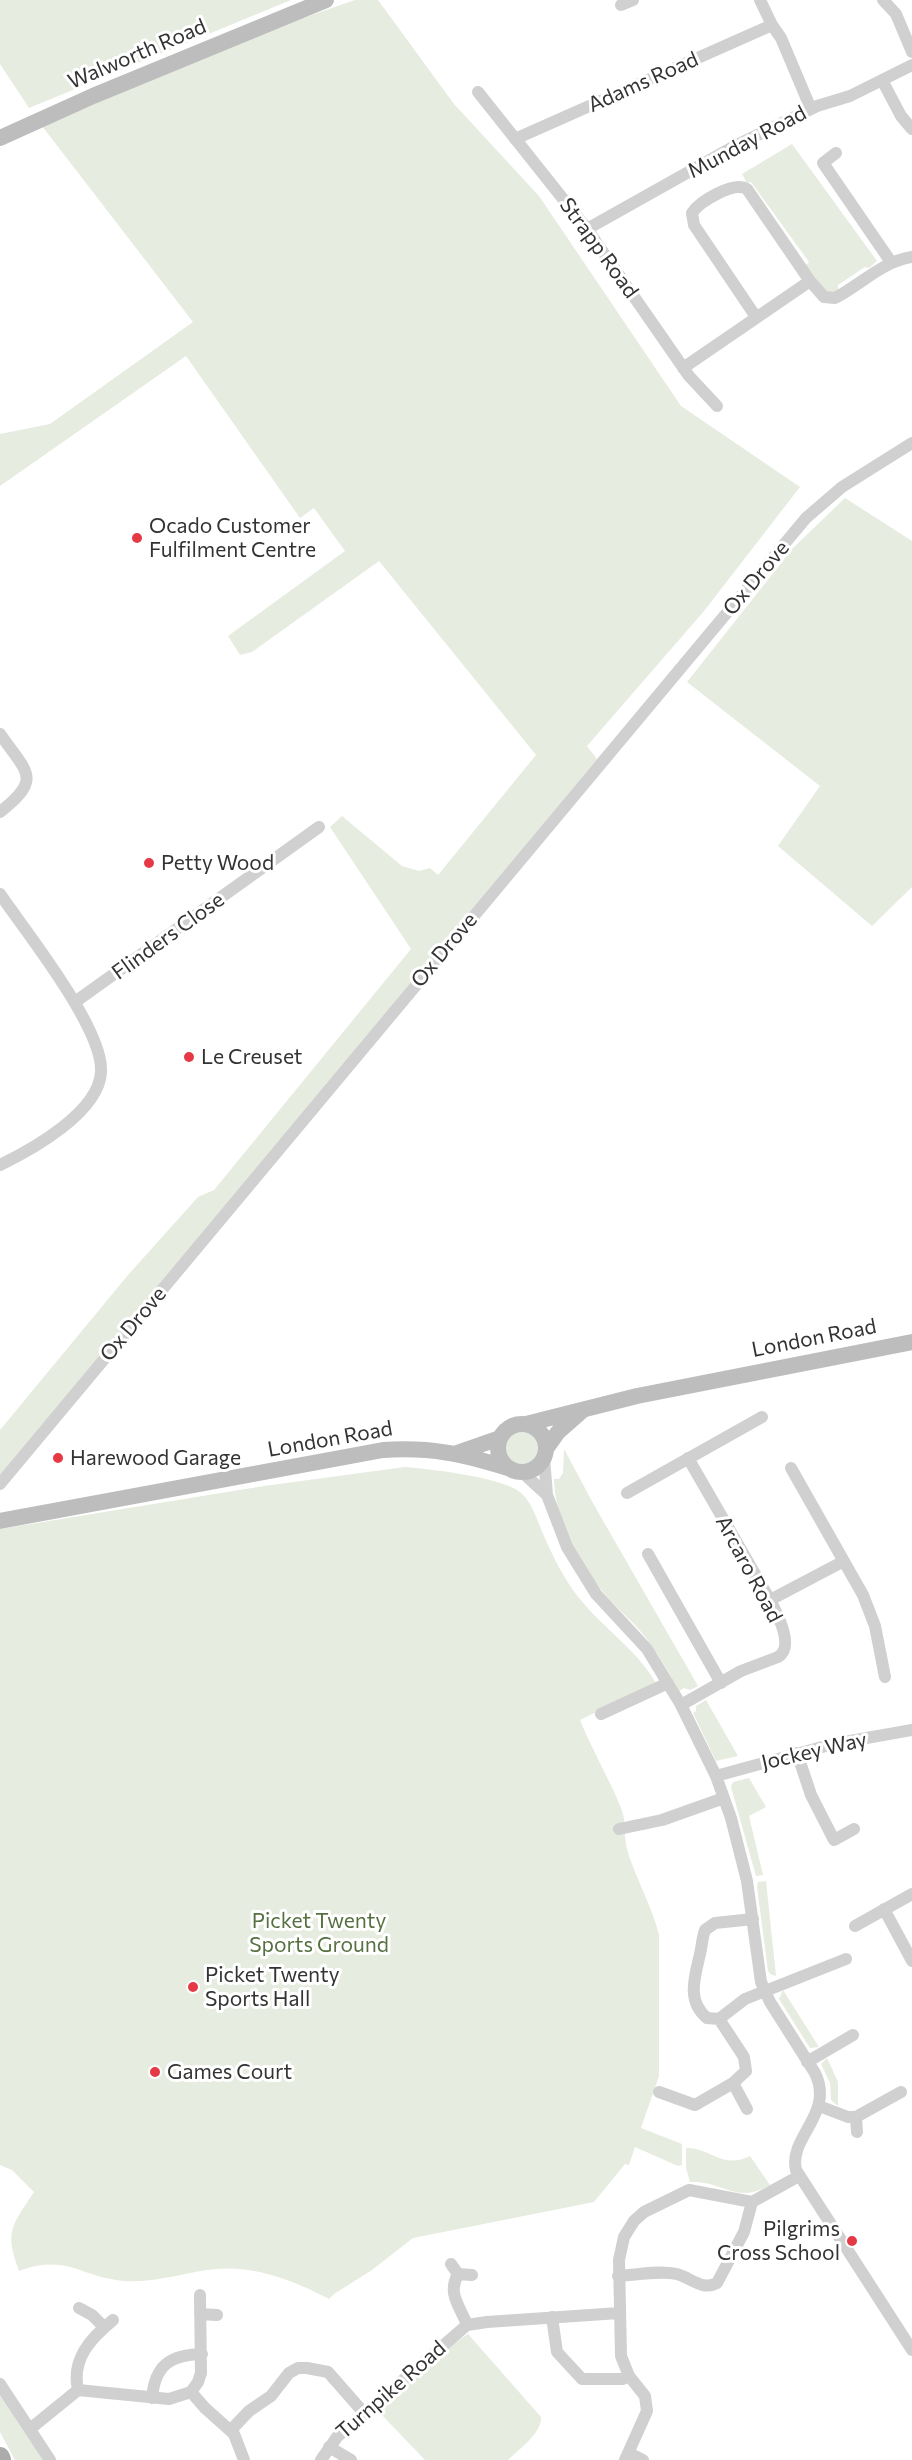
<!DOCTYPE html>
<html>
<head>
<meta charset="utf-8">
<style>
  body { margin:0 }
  canvas { display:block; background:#fff }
</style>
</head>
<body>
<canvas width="912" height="2460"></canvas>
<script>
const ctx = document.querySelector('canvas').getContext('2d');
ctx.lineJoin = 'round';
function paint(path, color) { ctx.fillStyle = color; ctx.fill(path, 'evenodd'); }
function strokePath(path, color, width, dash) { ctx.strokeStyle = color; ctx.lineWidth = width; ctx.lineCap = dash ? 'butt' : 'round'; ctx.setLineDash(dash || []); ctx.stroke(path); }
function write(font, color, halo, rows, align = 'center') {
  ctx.font = font + ' Commissioner,sans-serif'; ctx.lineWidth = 6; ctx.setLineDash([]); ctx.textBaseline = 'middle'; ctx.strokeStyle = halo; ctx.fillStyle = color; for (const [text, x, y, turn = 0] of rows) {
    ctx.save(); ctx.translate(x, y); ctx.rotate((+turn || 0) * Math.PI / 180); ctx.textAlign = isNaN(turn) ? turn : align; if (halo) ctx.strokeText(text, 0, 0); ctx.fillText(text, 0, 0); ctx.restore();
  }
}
const green = new Path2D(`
  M0,0H291L29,108L0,64Z
  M355,0H378L454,104L539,196L681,406L800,487L704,611L587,746L597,759L0,1476V1430L128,1275L198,1197L214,1190L411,949L330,827L342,816L402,866L419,871L430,868L438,875L536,755L379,561L252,652L240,655L228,636L345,551L314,508L300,518L186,356L0,486V434L50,424L193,322L42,126L286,24Z
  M792,144L877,261L869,268L865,267L838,285V290L832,293L824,290L806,265L809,262L751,182L747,183L742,174Z
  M845,498L912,541V887L872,926L778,846L820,786L687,682L793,548Z
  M503 1448a19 19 0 1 1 38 0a19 19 0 1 1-38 0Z
  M564,1449L594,1505L698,1686L690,1690L684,1688L679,1691C668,1671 656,1650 642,1633C632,1621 620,1611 609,1599C581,1567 555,1523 554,1479H559L563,1473Z
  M405,1467C430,1469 501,1477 520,1492C533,1503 537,1521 544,1536C551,1552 559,1569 569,1584C593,1622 634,1645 656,1683L580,1720C592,1750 609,1778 621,1808C627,1823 623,1837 628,1853C637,1881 652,1906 659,1935V2076L641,2128L682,2144V2165L678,2166L635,2147L629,2165L625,2164L594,2202L413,2238L372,2270L334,2294L329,2299C296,2281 254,2265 216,2269C185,2272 157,2283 125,2281C81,2278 68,2253 19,2271C4,2230 12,2226 34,2192L12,2170L0,2165V1529L264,1486Z
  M706,1700L738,1756L716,1761L693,1713L696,1711V1706Z
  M749,1778L766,1807L749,1816L763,1875L756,1876L731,1787L733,1782Z
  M766,1881L776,1976L770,1974L768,1971L757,1887L758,1882Z
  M783,1990L819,2047L810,2048L779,1999Z
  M827,2058L838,2082V2106L831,2100L830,2083L821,2064Z
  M686,2148C710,2147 722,2170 750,2156L770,2185C736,2205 723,2180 690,2182L686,2168Z
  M468,2334L541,2417C542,2433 519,2449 508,2460H425L378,2411L449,2347Z
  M0,2390L43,2460H15L0,2432Z`);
const street = new Path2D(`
  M760,0L772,25L781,38L811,109
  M883,0L896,14L912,52
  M621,5L633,0
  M882,80L901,116L912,129
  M478,92L587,229L689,376L717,406
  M515,139L772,25
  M836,153L823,163L891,262
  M587,229L733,147L817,106L850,96L912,65
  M756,317L694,225L692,213C700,201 734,181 747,189L810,281
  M683,368L810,281L824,297L835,298C862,284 881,262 912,257
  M0,734C27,773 43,778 0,812
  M0,894C26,932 104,1029 101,1072C99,1112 33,1149 0,1165
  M75,1002L319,827
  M544,1458L547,1495L567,1547L596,1594L647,1649L681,1705L716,1776L731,1818L747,1881L761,1982L770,2002L815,2073C835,2114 788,2137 796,2170L912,2350
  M791,1468L863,1595L875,1626L885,1677
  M522,1472L547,1495
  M0,1484L806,518L842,487L912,443
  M627,1493L762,1417
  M648,1554L721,1683
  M770,1600L844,1561
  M681,1705L741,1671L778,1657C795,1647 777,1613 770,1600L688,1458
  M601,1714L668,1683
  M797,1753L811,1795L834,1840L854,1829
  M716,1776L833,1744L912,1730
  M619,1829L662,1820L724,1798
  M884,1909L912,1961
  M855,1926L912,1894
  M719,2019L745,1999L846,1959
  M807,2062L853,2035
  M733,2083L747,2109
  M659,2092L695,2105L733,2083L746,2071L744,2057L719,2019L707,2018C686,2001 695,1976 700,1954C702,1946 702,1938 705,1930L715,1923L753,1919
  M819,2106L848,2117H856L901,2092
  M856,2117L857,2132
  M458,2274L472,2275
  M618,2276C636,2275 659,2270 677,2274C691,2278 703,2291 717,2283L744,2232L752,2202
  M79,2308L92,2315L104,2327
  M200,2314L217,2315
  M552,2317L557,2352L582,2379H623L629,2376
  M113,2320C91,2338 71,2359 78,2390L169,2399L191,2392L205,2408L234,2434L244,2460
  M467,2325L487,2322L619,2313
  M0,2384L50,2460
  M191,2392L198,2382L201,2373L200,2295
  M152,2398C155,2365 170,2355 202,2354
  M30,2429L78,2390
  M231,2430L249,2411L271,2396L289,2373L298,2368H307L328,2372L364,2413
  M329,2447L351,2460
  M629,2453L643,2460
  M321,2460L337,2437L467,2325C460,2306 447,2294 458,2274L451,2264
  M625,2460L647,2411L645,2396L629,2376L621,2356L619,2260L624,2237L634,2221L644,2212L689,2190L752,2202L799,2176`);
const secondary = new Path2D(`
  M0,138L93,96L326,0
  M526,1424L637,1396L912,1342
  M498 1448a24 24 0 1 1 48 0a24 24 0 1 1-48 0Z
  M546,1449L558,1432L583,1410
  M457,1453L500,1438
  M0,1521L383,1450C432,1447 462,1454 508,1468`);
const primary = new Path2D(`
  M0,2457L1,2460`);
const markers = [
  [137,538,6,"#e63946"],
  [149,863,6,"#e63946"],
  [189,1057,6,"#e63946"],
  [58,1458,6,"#e63946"],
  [193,1987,6,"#e63946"],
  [155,2072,6,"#e63946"],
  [852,2241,6,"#e63946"]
];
const streetNames = [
  ["Walworth Road",137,54,-23],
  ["Adams Road",643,82,-24],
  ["Munday Road",747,142,-28],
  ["Strapp Road",599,248,54],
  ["Ox Drove",756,578,-50],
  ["Flinders Close",168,936,-36],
  ["Ox Drove",444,950,-50],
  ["Ox Drove",133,1324,-50],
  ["London Road",814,1338,-11],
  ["London Road",330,1439,-10],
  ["Arcaro Road",749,1569,62],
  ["Jockey Way",814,1751,-13],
  ["Turnpike Road",391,2390,-41]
];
const poiNames = [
  ["Ocado Customer",149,526],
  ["Fulfilment Centre",149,550],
  ["Petty Wood",161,863],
  ["Le Creuset",201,1057],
  ["Harewood Garage",70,1458],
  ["Picket Twenty",205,1975],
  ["Sports Hall",205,1999],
  ["Games Court",167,2072],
  ["Pilgrims",840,2229,"right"],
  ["Cross School",840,2253,"right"]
];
const parkNames = [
  ["Picket Twenty",319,1921],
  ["Sports Ground",319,1945]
];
paint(green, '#e6ecdf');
strokePath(street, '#d0d0d0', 12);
strokePath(secondary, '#bdbdbd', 16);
strokePath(primary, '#ababab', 20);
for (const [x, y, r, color] of markers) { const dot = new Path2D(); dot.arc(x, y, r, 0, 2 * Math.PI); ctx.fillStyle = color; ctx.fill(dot); strokePath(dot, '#fff', 2); }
write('21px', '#333', '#fff', streetNames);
write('21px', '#333', '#fff', poiNames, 'left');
write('21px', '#56703f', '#fff', parkNames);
</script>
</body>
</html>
